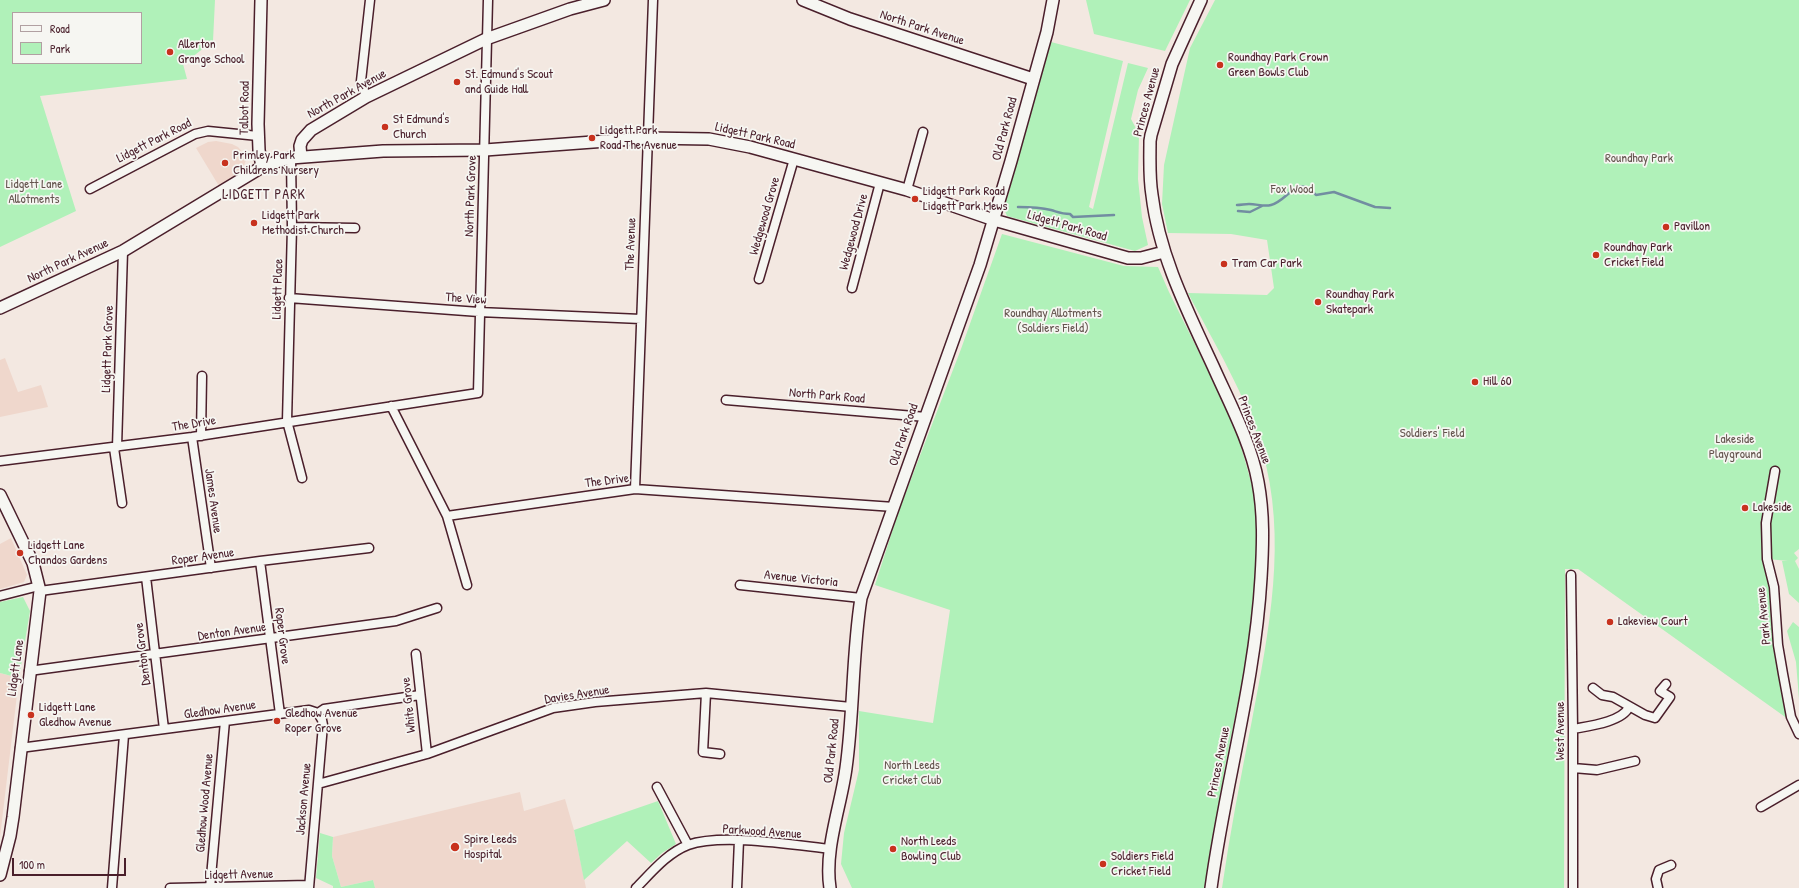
<!DOCTYPE html>
<html>
<head>
<meta charset="utf-8">
<style>
  body { margin:0 }
  #map { position:relative; width:1799px; height:888px; overflow:hidden; background:#f3e8e1; font-family:"Patrick Hand",sans-serif }
  canvas { display:block }
  .legend { position:absolute; left:12px; top:12px; width:130px; height:52px; box-sizing:border-box; background:#f6f6f2; border:1px solid #b1a0a2; margin:0; padding:5px 7px; list-style:none; font-size:12px; color:#4a1f2b }
  .legend li { display:flex; align-items:center; gap:8px; height:20px }
  .legend b { width:20px; border:1px solid #b1a0a2 }
  .scale { position:absolute; left:12px; top:858px; width:114px; height:18px; box-sizing:border-box; border:2px solid #4a1f2b; border-top:0; padding-left:5px; font-size:12px; line-height:14px; white-space:nowrap; color:#4a1f2b; -webkit-text-stroke:3px #f6f6f2; paint-order:stroke }
</style>
</head>
<body>
<div id="map">
<canvas width="1799" height="888"></canvas>
<ul class="legend">
<li><b style="height:5px;background:#f6f6f2"></b>Road</li>
<li><b style="height:11px;background:#b0f1b9"></b>Park</li>
</ul>
<div class="scale">100 m</div>
</div>
<script>
const ctx = document.querySelector('canvas').getContext('2d');
ctx.lineJoin = 'round';
function paint(path, color) { ctx.fillStyle = color; ctx.fill(path, 'evenodd'); }
function strokePath(path, color, width, dash) { ctx.strokeStyle = color; ctx.lineWidth = width; ctx.lineCap = dash ? 'butt' : 'round'; ctx.setLineDash(dash || []); ctx.stroke(path); }
function write(font, color, halo, rows, align = 'center') {
  ctx.font = font + ' "Patrick Hand",sans-serif'; ctx.lineWidth = 3.5; ctx.setLineDash([]); ctx.textBaseline = 'middle'; ctx.strokeStyle = halo; ctx.fillStyle = color; for (const [text, x, y, turn = 0] of rows) {
    ctx.save(); ctx.translate(x, y); ctx.rotate((+turn || 0) * Math.PI / 180); ctx.textAlign = isNaN(turn) ? turn : align; if (halo) ctx.strokeText(text, 0, 0); ctx.fillText(text, 0, 0); ctx.restore();
  }
}
const built = new Path2D(`
  M216,141L232,144L238,147L245,155L246,160L242,171L219,186L196,148L208,142Z
  M5,358L18,392L41,385L48,407L0,417V360Z
  M11,538L27,575L24,582L0,589V544Z
  M0,673L19,678L0,837Z
  M520,792L524,811L565,799L574,830L586,888H375L373,880L341,887L332,856L333,837Z`);
const green = new Path2D(`
  M0,0H215L213,41L183,64L187,79L40,96L76,211L0,247ZM13,13H141V63H13Z
  M1086,0H1190L1165,51L1094,34Z
  M1215,0H1799V549L1794,553L1798,558L1795,561L1799,569V603L1789,594L1782,561H1788L1768,559L1787,673L1788,719L1578,569H1565L1564,888H1222C1230,832 1241,776 1252,720C1269,632 1288,538 1262,450C1246,395 1214,343 1188,293L1267,295L1274,288L1267,240L1231,234L1168,233L1162,204L1164,165L1190,48Z
  M1051,42L1123,61L1089,207L1093,209L1128,63L1148,68L1138,90L1131,119L1139,134L1138,179L1142,217L1148,245L1135,251L1007,216L1004,209Z
  M1002,234L1124,266L1158,267L1169,292L1229,413L1238,436L1253,489L1256,515L1257,570L1255,603L1248,654L1225,766L1206,888H852L841,864L844,833L859,770V711L933,723L950,610L875,585L898,513L961,349Z
  M23,597L30,611L19,678L0,673V602Z
  M1793,622L1799,627V699L1796,662L1787,631Z
  M658,801L676,844L662,853L651,863L627,841L584,880L574,830Z
  M320,833L333,837L332,856L341,887L373,880L375,888H333V886L316,878Z`);
const stream = new Path2D(`
  M1237,205C1241,205 1245,204 1249,204C1257,204 1264,207 1271,205C1289,200 1297,173 1316,195L1334,192L1375,207L1390,208
  M1018,207C1027,207 1043,208 1051,210C1058,212 1062,214 1070,214L1073,217L1114,215
  M1238,211L1250,212L1262,206`);
const street = new Path2D(`
  M366,97L361,81L370,0
  M291,158L292,227L287,421L302,478
  M90,189L195,134L208,131L258,136
  M907,190L923,132
  M292,227L355,228
  M759,279L794,159
  M852,288L880,183
  M289,298L479,312L641,319
  M726,400L926,417
  M391,406L447,516L635,489L894,507
  M201,436L202,376
  M192,437L211,568
  M117,447L123,251
  M114,448L122,503
  M0,461L192,437L478,393L488,0
  M1775,471L1766,523L1767,559L1774,587L1778,645L1783,674L1791,717L1799,734
  M635,489L653,0
  M447,516L467,585
  M260,561L280,714
  M1571,575L1573,729V888
  M146,577L164,729
  M740,585L861,598
  M40,591L260,561L369,548
  M0,596L39,586
  M416,654L427,754
  M29,671L396,621L437,608
  M1593,688L1602,695L1613,697L1645,715L1655,718L1670,697L1660,691L1666,684
  M706,693L703,752L720,754
  M318,713L324,709L420,695
  M1573,729C1589,726 1622,722 1629,707
  M20,748L309,710L318,713
  M1573,768L1597,770L1635,761
  M318,784L427,754L553,708L595,702L706,693L851,707
  M657,787L688,845
  M1761,807L1799,785
  M112,888L124,735
  M170,888L309,885
  M210,888L225,721
  M309,888L323,725L322,720L318,713
  M636,888C651,873 667,853 688,845C722,833 794,845 831,849
  M737,888L739,840
  M1658,888L1656,879L1659,870L1671,865`);
const secondary = new Path2D(`
  M261,0L258,124L259,150L262,167
  M803,0L850,19L1033,79
  M1201,0L1172,64L1151,135L1150,141C1150,159 1149,177 1152,195C1159,255 1188,312 1213,366C1229,402 1251,443 1258,482C1264,514 1263,545 1261,578C1255,683 1225,784 1211,888
  M301,157L300,146L302,140L311,130L366,97L486,39L570,9L604,0
  M0,308L123,251L262,167L279,161L291,158L383,151L485,150L647,138L709,139L750,147L907,190L994,220L1128,258H1141L1164,252
  M0,495L33,563L40,591L13,817L10,836L0,875
  M830,888C824,849 841,806 846,768C854,711 852,654 861,598L980,265L1011,161L1047,32L1053,0`);
const markers = [
  [170,52,4,"#c8321e"],
  [1220,65,4,"#c8321e"],
  [457,82,4,"#c8321e"],
  [385,127,4,"#c8321e"],
  [592,138,4,"#c8321e"],
  [225,163,4,"#c8321e"],
  [915,199,4,"#c8321e"],
  [254,223,4,"#c8321e"],
  [1666,227,4,"#c8321e"],
  [1596,255,4,"#c8321e"],
  [1224,264,4,"#c8321e"],
  [1318,302,4,"#c8321e"],
  [1475,382,4,"#c8321e"],
  [1745,508,4,"#c8321e"],
  [20,553,4,"#c8321e"],
  [1610,622,4,"#c8321e"],
  [31,715,4,"#c8321e"],
  [277,721,4,"#c8321e"],
  [455,847,5,"#c8321e"],
  [893,849,4,"#c8321e"],
  [1103,864,4,"#c8321e"]
];
const streetNames = [
  ["North Park Avenue",922,28,18],
  ["North Park Avenue",347,94,-29],
  ["Princes Avenue",1147,102,-75],
  ["Talbot Road",245,108,-89],
  ["Old Park Road",1005,129,-75],
  ["Lidgett Park Road",755,136,13],
  ["Lidgett Park Road",154,141,-27],
  ["North Park Grove",471,196,-88],
  ["Wedgewood Grove",765,216,-74],
  ["Lidgett Park Road",1067,226,16],
  ["Wedgewood Drive",854,232,-75],
  ["The Avenue",631,244,-88],
  ["North Park Avenue",68,261,-25],
  ["Lidgett Place",278,289,-88],
  ["The View",466,299,4],
  ["Lidgett Park Grove",108,349,-88],
  ["North Park Road",827,396,5],
  ["The Drive",194,424,-9],
  ["Princes Avenue",1254,430,69],
  ["Old Park Road",904,435,-71],
  ["The Drive",607,481,-7],
  ["James Avenue",213,501,82],
  ["Roper Avenue",203,557,-8],
  ["Avenue Victoria",801,579,6],
  ["Park Avenue",1764,616,-96],
  ["Denton Avenue",232,632,-8],
  ["Roper Grove",282,636,83],
  ["Denton Grove",143,654,-97],
  ["Lidgett Lane",16,668,-82],
  ["Davies Avenue",577,695,-9],
  ["White Grove",409,705,-96],
  ["Gledhow Avenue",220,710,-8],
  ["West Avenue",1561,731,-90],
  ["Old Park Road",832,751,-84],
  ["Princes Avenue",1219,762,-79],
  ["Jackson Avenue",304,799,-85],
  ["Gledhow Wood Avenue",205,803,-85],
  ["Parkwood Avenue",762,832,4],
  ["Lidgett Avenue",239,875,-1]
];
const poiNames = [
  ["Allerton",178,45],
  ["Grange School",178,60],
  ["Roundhay Park Crown",1228,58],
  ["Green Bowls Club",1228,73],
  ["St. Edmund's Scout",465,75],
  ["and Guide Hall",465,90],
  ["St Edmund's",393,120],
  ["Church",393,135],
  ["Lidgett Park",600,131],
  ["Road The Avenue",600,146],
  ["Primley Park",233,156],
  ["Childrens Nursery",233,171],
  ["Lidgett Park Road",923,192],
  ["Lidgett Park Mews",923,207],
  ["Lidgett Park",262,216],
  ["Methodist Church",262,231],
  ["Pavillon",1674,227],
  ["Roundhay Park",1604,248],
  ["Cricket Field",1604,263],
  ["Tram Car Park",1232,264],
  ["Roundhay Park",1326,295],
  ["Skatepark",1326,310],
  ["Hill 60",1483,382],
  ["Lakeside",1753,508],
  ["Lidgett Lane",28,546],
  ["Chandos Gardens",28,561],
  ["Lakeview Court",1618,622],
  ["Lidgett Lane",39,708],
  ["Gledhow Avenue",39,723],
  ["Gledhow Avenue",285,714],
  ["Roper Grove",285,729],
  ["Spire Leeds",464,840],
  ["Hospital",464,855],
  ["North Leeds",901,842],
  ["Bowling Club",901,857],
  ["Soldiers Field",1111,857],
  ["Cricket Field",1111,872]
];
const parkNames = [
  ["Roundhay Park",1639,159],
  ["Lidgett Lane",34,185],
  ["Allotments",34,200],
  ["Fox Wood",1292,190],
  ["Roundhay Allotments",1053,314],
  ["(Soldiers Field)",1053,329],
  ["Soldiers' Field",1432,434],
  ["Lakeside",1735,440],
  ["Playground",1735,455],
  ["North Leeds",912,766],
  ["Cricket Club",912,781]
];
const neighbourhoodNames = [
  ["LIDGETT PARK",264,195]
];
paint(built, '#efd7cc');
paint(green, '#b0f1b9');
strokePath(stream, '#728da1', 2.5);
strokePath(street, '#4a1f2b', 11);
strokePath(secondary, '#4a1f2b', 14);
strokePath(street, '#f6f6f2', 8);
strokePath(secondary, '#f6f6f2', 11);
for (const [x, y, r, color] of markers) { const dot = new Path2D(); dot.arc(x, y, r, 0, 2 * Math.PI); ctx.fillStyle = color; ctx.fill(dot); strokePath(dot, '#f6f6f2', 1.5); }
write('13px', '#4a1f2b', '#f6f6f2', streetNames);
write('13px', '#4a1f2b', '#f6f6f2', poiNames, 'left');
write('13px', '#64544e', '#f6f6f2', parkNames);
ctx.letterSpacing = '1px';
write('14px', '#4a1f2b', '#f6f6f2', neighbourhoodNames);
ctx.letterSpacing = '0px';
</script>
</body>
</html>
